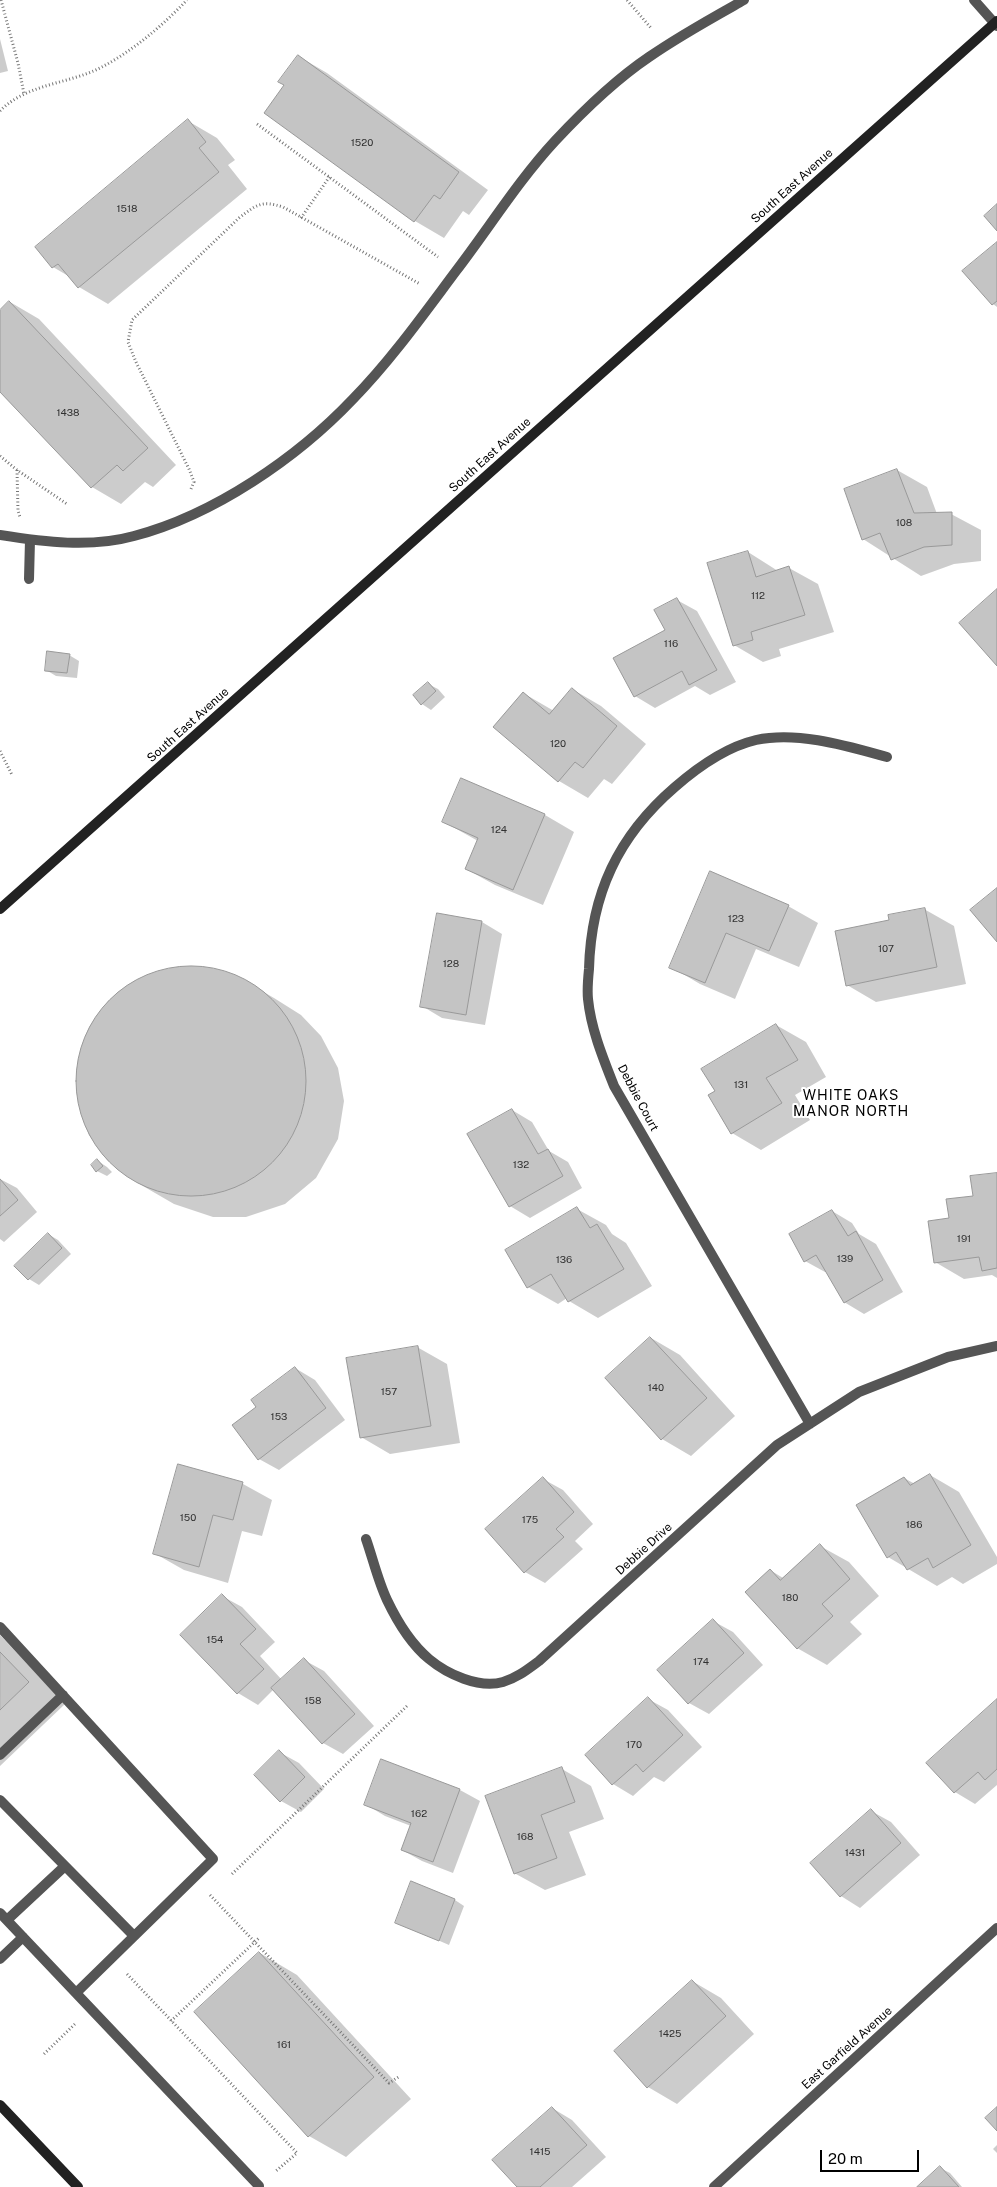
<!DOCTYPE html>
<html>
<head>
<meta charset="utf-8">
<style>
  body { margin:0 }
  #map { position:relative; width:997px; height:2187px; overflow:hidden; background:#fff; font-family:"Public Sans",sans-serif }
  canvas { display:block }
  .scale { position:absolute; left:820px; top:2150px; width:99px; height:22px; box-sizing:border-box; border:2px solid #000; border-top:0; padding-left:6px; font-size:15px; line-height:18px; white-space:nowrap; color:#000; -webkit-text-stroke:4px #fff; paint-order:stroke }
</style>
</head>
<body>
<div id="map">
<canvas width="997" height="2187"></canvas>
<div class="scale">20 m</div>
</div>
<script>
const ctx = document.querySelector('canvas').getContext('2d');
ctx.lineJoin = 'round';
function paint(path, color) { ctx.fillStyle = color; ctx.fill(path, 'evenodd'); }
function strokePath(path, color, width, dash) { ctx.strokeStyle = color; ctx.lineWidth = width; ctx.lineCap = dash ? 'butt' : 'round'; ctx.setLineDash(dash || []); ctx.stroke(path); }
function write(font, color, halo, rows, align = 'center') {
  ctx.font = font + ' "Public Sans",sans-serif'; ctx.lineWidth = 4; ctx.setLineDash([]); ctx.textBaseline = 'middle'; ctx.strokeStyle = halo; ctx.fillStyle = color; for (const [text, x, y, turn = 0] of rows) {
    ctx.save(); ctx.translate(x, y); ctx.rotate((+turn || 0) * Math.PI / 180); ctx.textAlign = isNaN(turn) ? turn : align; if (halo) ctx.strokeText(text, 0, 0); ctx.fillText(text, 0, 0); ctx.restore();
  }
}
const shadow = new Path2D(`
  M0,39L8,71L0,73Z
  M298,56L327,73L488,190L469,215L463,211L444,238L415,221L266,113L286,85Z
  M188,121L217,138L235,160L228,165L247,189L108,304L79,287L70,277L53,267Z
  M997,243V307L993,304Z
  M10,302L39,319L176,465L153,487L145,482L121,504L92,487L0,390V312Z
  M897,470L927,487L937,514H951L981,530V561L954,564L921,576L863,539Z
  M748,552L778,571L789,568L818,584L834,632L779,649L781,656L763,662L734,645Z
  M677,600L697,611L736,682L710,695L695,686L655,708L635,696L666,630Z
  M69,655L79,661L77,678L56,676L46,670Z
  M428,684L438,689L445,697L431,710L422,704Z
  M572,689L601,706L646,744L612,784L604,779L588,798L559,781L523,693L554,711Z
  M545,815L574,832L543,905L495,885L466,869L478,841L444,822Z
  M711,873L788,906L818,923L799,967L756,949L735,999L700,984L671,967Z
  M924,909L954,926L966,984L876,1002L847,985L890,921Z
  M438,914L482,922L502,934L485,1025L442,1018L422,1006Z
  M174,968H206L236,976L274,998L301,1015L321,1036L338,1068L344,1101L338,1139L316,1178L285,1204L246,1217H213L174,1204L136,1182L107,1160L89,1135L79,1106L76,1073L88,1030L108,1001L134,981Z
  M776,1025L806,1042L826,1077L795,1095L810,1120L761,1150L732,1133L717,1092Z
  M512,1110L532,1122L549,1151L568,1162L582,1188L530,1218L510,1206Z
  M98,1161L107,1167L112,1172L107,1176L97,1171Z
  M997,1174V1278L992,1275L964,1279L935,1262L950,1219Z
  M0,1179L17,1188L37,1212L4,1242L0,1239Z
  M577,1209L606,1225L612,1234L626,1243L652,1286L598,1318L569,1301L567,1298L558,1304L528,1287L506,1251Z
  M832,1211L852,1223L859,1234L876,1244L903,1292L864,1314L844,1302L827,1272H825L805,1261Z
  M48,1234L58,1240L71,1254L39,1285L29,1279Z
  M651,1338L680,1355L735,1416L691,1456L662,1439L607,1378Z
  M417,1347L447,1364L460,1443L390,1454L361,1437Z
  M295,1368L315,1380L345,1420L279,1470L259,1459L258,1407Z
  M178,1465L243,1484L272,1500L262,1536L242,1531L228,1583L184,1570L154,1553Z
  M930,1475L959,1492L997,1557V1564L963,1584L952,1577L937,1586L888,1557L904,1478L915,1484Z
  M543,1479L563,1490L593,1524L575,1541L583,1549L545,1583L525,1572Z
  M820,1546L849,1562L879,1596L850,1622L862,1634L827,1665L797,1648L770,1570L783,1578Z
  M222,1596L242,1607L275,1642L260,1656L282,1680L304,1660L324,1671L374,1726L343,1754L323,1743L274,1689L258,1705L238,1693Z
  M713,1621L733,1632L763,1665L709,1714L689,1703Z
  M0,1635L65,1704L0,1766Z
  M648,1699L668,1710L702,1747L664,1782L654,1777L633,1796L613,1784L586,1755Z
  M997,1701V1785L975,1804L955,1792L928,1763Z
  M279,1752L299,1763L324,1789L301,1812L281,1801Z
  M381,1761L460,1790L480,1801L453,1873L422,1861L402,1850L411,1826L385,1816L365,1804Z
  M562,1769L591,1786L604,1819L569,1832L586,1875L545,1890L516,1874L486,1797Z
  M871,1811L891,1822L920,1855L860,1908L841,1896Z
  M455,1900L464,1906L449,1945L396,1922Z
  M260,1953L297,1975L411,2099L346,2157L309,2136L195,2012Z
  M692,1981L721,1998L754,2034L677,2104L648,2087L616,2051Z
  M552,2108L572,2120L606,2157L572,2187H519Z
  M997,2145V2153L993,2149Z
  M940,2168L950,2173L962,2187H919Z`);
const building = new Path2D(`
  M298,55L459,172L440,199L434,195L414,222L264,113L284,85L278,82Z
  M188,119L206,142L199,148L219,172L78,288L58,264L52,268L35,247Z
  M997,204V231L984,216Z
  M997,242V301L992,305L962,271Z
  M9,301L148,448L123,471L117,465L91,488L0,392V310Z
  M897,469L914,513L952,512V545L924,547L891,560L880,533L862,540L844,489Z
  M748,551L756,577L789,566L805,615L751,632L753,640L733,646L707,563Z
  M997,589V666L959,623Z
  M677,598L717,670L689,685L682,671L634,697L613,658L665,630L654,610Z
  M47,651L70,654L67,673L45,671Z
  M428,682L436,691L421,705L413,695Z
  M572,688L617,726L583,768L575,762L558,782L493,727L523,692L549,714Z
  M461,778L545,814L513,890L465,869L478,838L442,822Z
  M710,871L789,905L769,951L726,933L705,983L669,968Z
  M997,888V942L970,910Z
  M925,908L937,967L846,986L835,931L889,920L888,915Z
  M437,913L482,921L466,1015L420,1007Z
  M76 1081a115 115 0 1 1 230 0a115 115 0 1 1-230 0Z
  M776,1024L798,1060L766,1078L782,1103L731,1134L708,1095L715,1091L701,1069Z
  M512,1109L538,1154L548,1149L563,1176L509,1207L467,1134Z
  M97,1159L103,1166L96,1172L91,1165Z
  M997,1173V1268L982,1271L979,1257L934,1263L928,1221L949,1218L946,1199L973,1196L970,1176Z
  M0,1179L18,1200L0,1216Z
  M577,1207L590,1228L597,1224L624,1269L568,1302L551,1274L527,1288L505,1250Z
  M832,1210L848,1236L856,1231L883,1280L844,1303L816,1255L804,1262L789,1234Z
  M48,1233L62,1248L28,1280L14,1266Z
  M650,1337L707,1398L661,1440L605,1378Z
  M418,1346L431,1426L360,1438L346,1358Z
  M295,1367L326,1408L258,1460L232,1425L256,1407L251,1400Z
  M178,1464L243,1482L233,1520L213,1515L199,1567L153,1554Z
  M930,1474L971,1545L933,1568L928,1558L907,1570L896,1552L887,1558L856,1505L904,1477L910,1485Z
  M543,1477L574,1512L556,1529L564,1537L524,1573L485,1529Z
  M820,1544L850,1579L822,1604L833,1616L797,1649L745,1592L770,1569L780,1580Z
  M222,1594L256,1629L240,1644L264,1669L237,1694L180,1635Z
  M713,1619L744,1653L688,1704L657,1670Z
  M0,1652L29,1682L0,1710Z
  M304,1658L355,1714L322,1744L271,1688Z
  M648,1697L683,1735L643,1772L636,1764L612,1785L585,1755Z
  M997,1699V1769L985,1780L978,1772L954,1793L926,1763Z
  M279,1750L305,1777L280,1802L254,1775Z
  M381,1759L460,1789L433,1862L401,1850L411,1823L364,1805Z
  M562,1767L575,1802L541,1815L557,1858L514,1874L485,1796Z
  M871,1809L901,1843L840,1897L810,1863Z
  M411,1881L455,1899L439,1941L395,1923Z
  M259,1952L374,2077L308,2137L194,2012Z
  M692,1980L726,2016L647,2088L614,2051Z
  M552,2107L587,2145L540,2187H517L492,2160Z
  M997,2107V2131L985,2118Z
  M940,2166L959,2187H917Z`);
const path = new Path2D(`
  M1,0L18,63L24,94
  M627,0L651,28
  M0,111C26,84 68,84 100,68C133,51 162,26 187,0
  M257,124L438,257
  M301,218L330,176
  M0,456L17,470L67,504
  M17,470L18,511L20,517
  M191,489L194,482L189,469L136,362L128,342L132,320L239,218C256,205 261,200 283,207L420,284
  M0,751L12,775
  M232,1874L408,1705
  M210,1895L389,2083L400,2076
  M127,1974L297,2153L276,2171
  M171,2021L260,1937
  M44,2054L76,2023`);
const lane = new Path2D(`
  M0,535C44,542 91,548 134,536C214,515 297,458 353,399C391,360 423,315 456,271C489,228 518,181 555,141C583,111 615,80 649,57C679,36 712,18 744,0
  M29,579L30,540
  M0,1627L213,1859L76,1993
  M0,1755L63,1695
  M0,1800L134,1936
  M0,1913L259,2186
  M7,1920L65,1866
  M0,1959L23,1937`);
const street = new Path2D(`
  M974,0L997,26
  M810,1424L614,1086C603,1058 591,1029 588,999C587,989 588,979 589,969C591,894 618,836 675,787C698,767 726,747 756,740C798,731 847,746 887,757
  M366,1539C373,1559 378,1581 387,1600C397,1621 411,1644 429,1659C447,1674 479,1689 503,1682C517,1678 528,1669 539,1661L777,1445L859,1392L948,1357L997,1346
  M714,2187L997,1928`);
const secondary = new Path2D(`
  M0,909L997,21
  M0,2105L78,2187`);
const numberNames = [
  ["1520",362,143],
  ["1518",127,209],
  ["1438",68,413],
  ["108",904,523],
  ["112",758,596],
  ["116",671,644],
  ["120",558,744],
  ["124",499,830],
  ["123",736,919],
  ["107",886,949],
  ["128",451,964],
  ["131",741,1085],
  ["132",521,1165],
  ["191",964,1239],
  ["139",845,1259],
  ["136",564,1260],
  ["140",656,1388],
  ["157",389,1392],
  ["153",279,1417],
  ["150",188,1518],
  ["175",530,1520],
  ["186",914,1525],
  ["180",790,1598],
  ["154",215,1640],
  ["174",701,1662],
  ["158",313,1701],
  ["170",634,1745],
  ["162",419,1814],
  ["168",525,1837],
  ["1431",855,1853],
  ["1425",670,2034],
  ["161",284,2045],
  ["1415",540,2152]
];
const streetNames = [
  ["South East Avenue",792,186,-42],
  ["South East Avenue",490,455,-42],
  ["South East Avenue",188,725,-42],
  ["Debbie Court",638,1098,62],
  ["Debbie Drive",644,1549,-42],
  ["East Garfield Avenue",847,2048,-42]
];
const neighbourhoodNames = [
  ["WHITE OAKS",851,1096],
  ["MANOR NORTH",851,1112]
];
paint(shadow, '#0003');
paint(building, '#c4c4c4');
strokePath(building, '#999', 1);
strokePath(path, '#777', 3, [1, 2.5]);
strokePath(lane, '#555', 10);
strokePath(street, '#555', 10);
strokePath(secondary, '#222', 10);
write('10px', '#313131', null, numberNames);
write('12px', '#000', '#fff', streetNames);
ctx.letterSpacing = '1px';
write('14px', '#000', '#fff', neighbourhoodNames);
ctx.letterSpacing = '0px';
</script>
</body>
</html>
